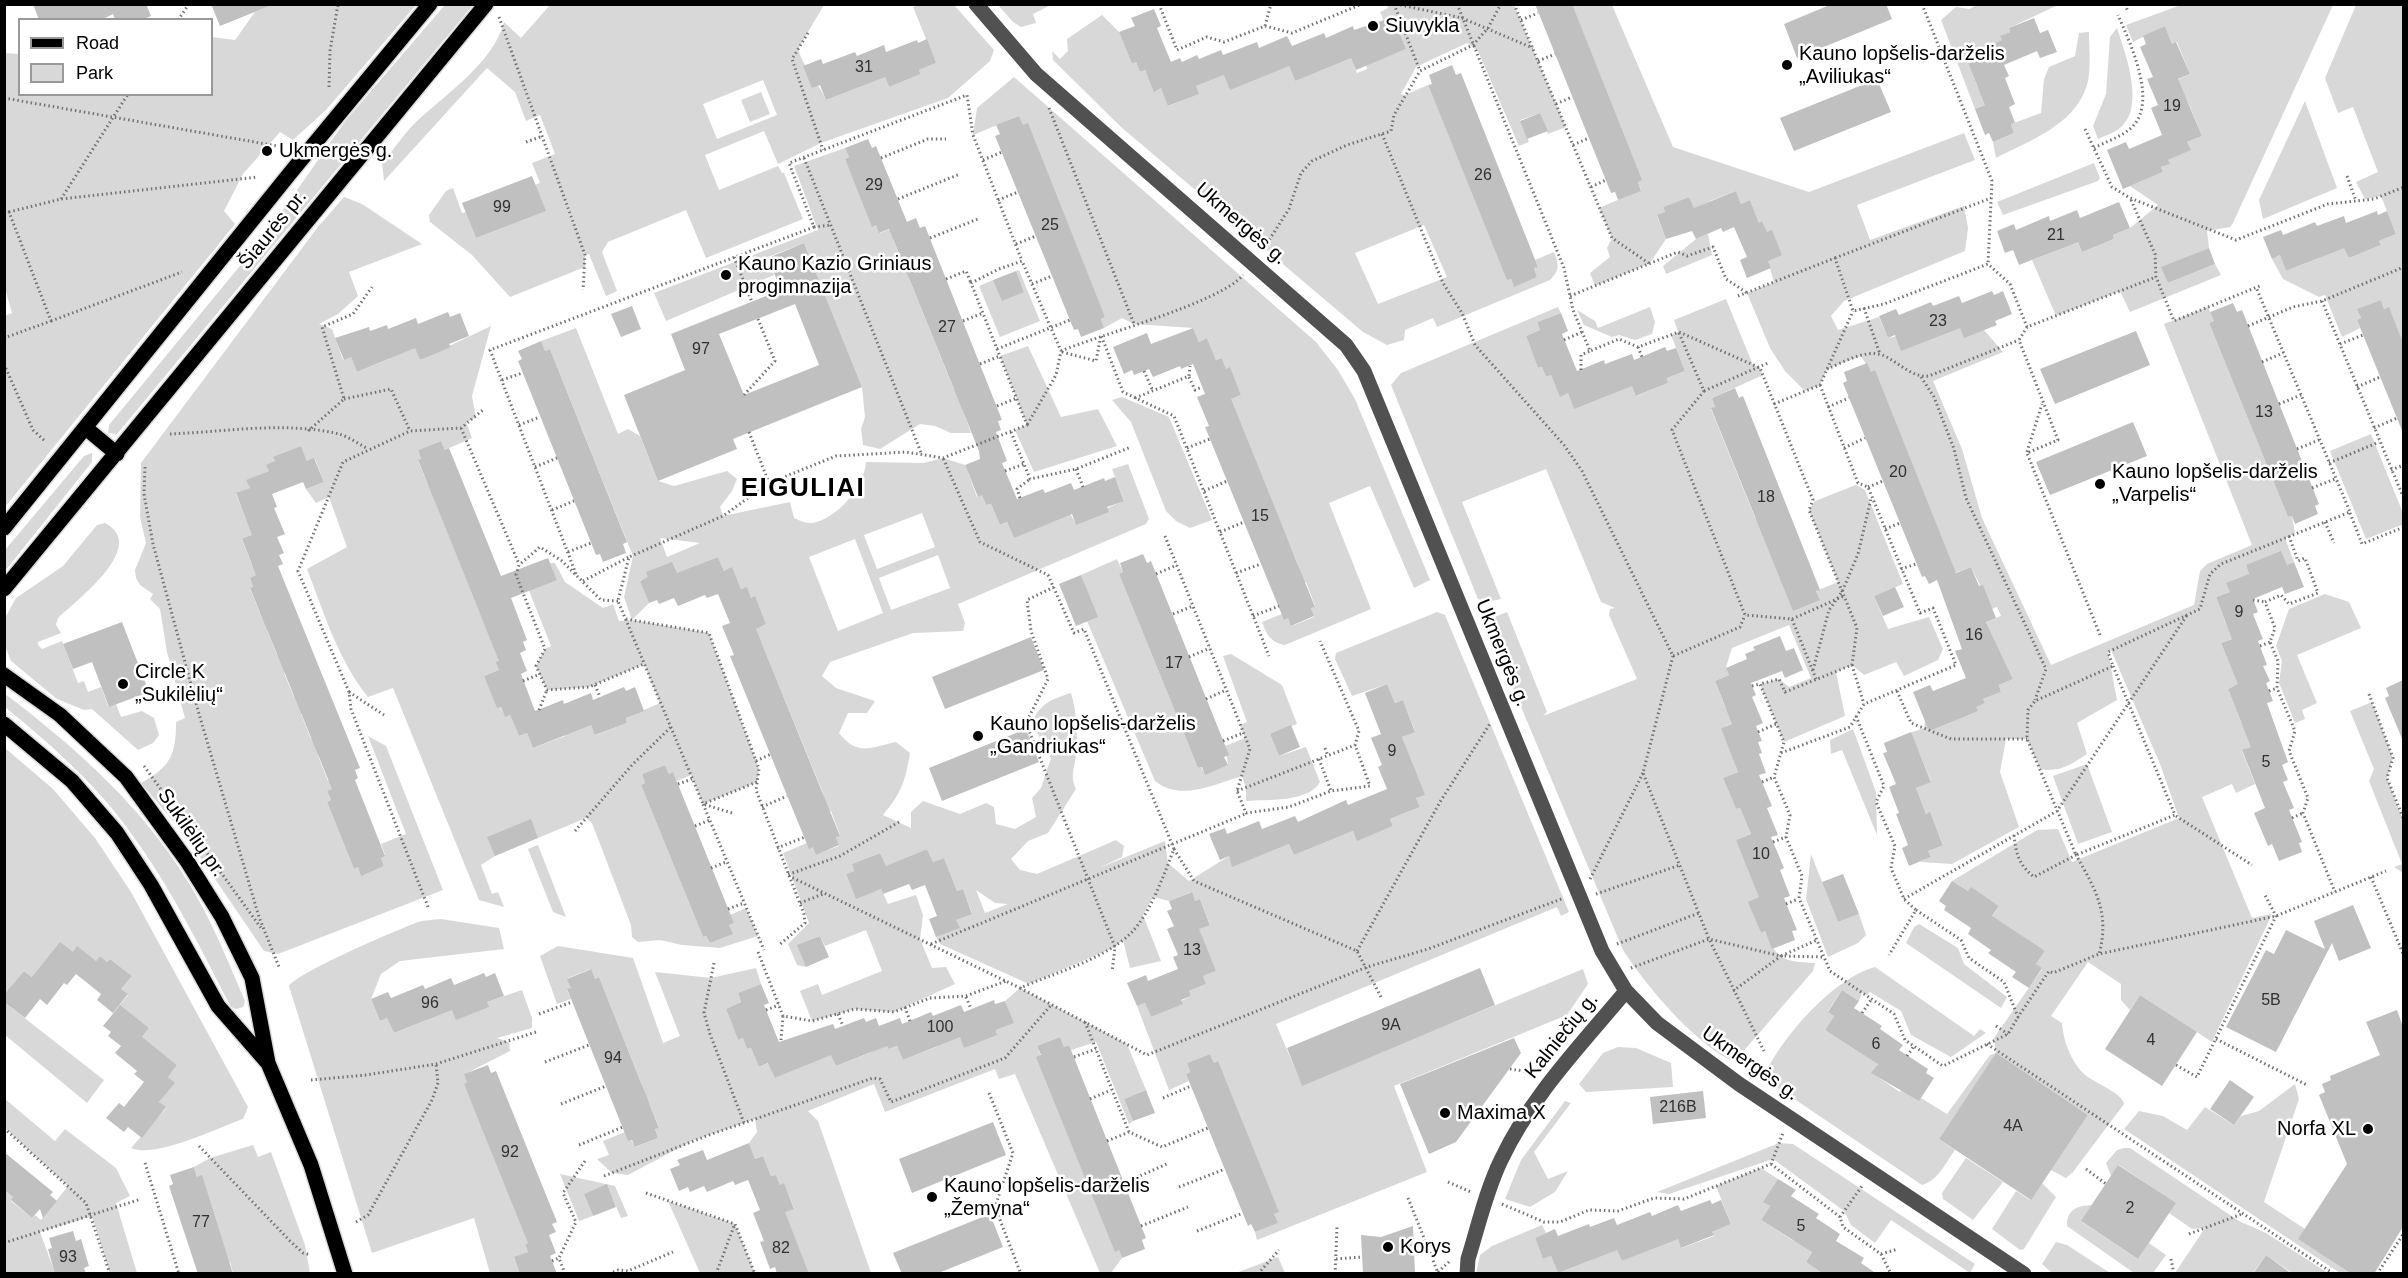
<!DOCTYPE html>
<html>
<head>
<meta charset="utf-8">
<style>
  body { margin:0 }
  #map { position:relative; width:2408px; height:1278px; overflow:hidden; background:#fff; font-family:Arial,sans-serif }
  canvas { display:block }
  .frame { position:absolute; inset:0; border:6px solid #000; pointer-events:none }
  .legend { position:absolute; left:18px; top:18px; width:195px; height:78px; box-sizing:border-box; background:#fff; border:2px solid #999; margin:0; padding:8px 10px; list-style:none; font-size:18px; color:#000 }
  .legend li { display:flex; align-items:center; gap:12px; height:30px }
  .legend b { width:30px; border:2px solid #999 }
</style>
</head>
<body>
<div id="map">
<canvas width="2408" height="1278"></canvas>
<div class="frame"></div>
<ul class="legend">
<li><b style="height:8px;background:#000"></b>Road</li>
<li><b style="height:16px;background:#d8d8d8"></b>Park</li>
</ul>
</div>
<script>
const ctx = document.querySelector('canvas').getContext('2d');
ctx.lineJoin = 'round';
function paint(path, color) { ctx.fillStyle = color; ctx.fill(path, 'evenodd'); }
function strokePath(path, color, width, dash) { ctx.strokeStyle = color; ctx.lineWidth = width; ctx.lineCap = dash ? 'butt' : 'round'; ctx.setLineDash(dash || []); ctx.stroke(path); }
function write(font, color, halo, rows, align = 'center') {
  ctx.font = font + ' Arial,sans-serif'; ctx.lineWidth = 5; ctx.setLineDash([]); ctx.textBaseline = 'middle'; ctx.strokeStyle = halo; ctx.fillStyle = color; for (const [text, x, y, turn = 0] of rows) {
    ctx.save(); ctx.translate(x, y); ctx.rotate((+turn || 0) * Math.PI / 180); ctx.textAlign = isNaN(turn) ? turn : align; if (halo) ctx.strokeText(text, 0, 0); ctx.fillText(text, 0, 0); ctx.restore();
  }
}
const green = new Path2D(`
  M274,4L416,5L326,110L293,140L280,132L243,174L224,211L235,224L5,507L4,316L12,313L4,285L5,53L19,54L20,94H212V37L235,40L255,12Z
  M1979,4L2058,5L2009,28L2010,32L2001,36L2002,40L1981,49L1984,57L1968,63L1978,88L1990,103L1975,109L1941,20L1956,7L1969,9Z
  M445,5H473L117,434L108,433L109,425L267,233L346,120Z
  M550,5H824L798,49C804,69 818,81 826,100L859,87L883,72L889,87L921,74L919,70L936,63L913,7L920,5H954L994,50L990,61L948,98L821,143L778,164L764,131L705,155L719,190L778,166L782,173H784L803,219L706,258L686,210L608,242L602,252L617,291L606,296L589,254L585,255V267L510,297L472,255L430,222L429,215L446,191L453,188L462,213L466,212L476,238L545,211L535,185L540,183L532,163L555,154L540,115L526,121L515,92L487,68L384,181L382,163C393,151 402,136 414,124C444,95 493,64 504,22L521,38ZM763,80L777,115L717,139L703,104Z
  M998,5H1051L1033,14L1036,23L1021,27L1013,22Z
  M1387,5H1514L1566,127L1548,134L1540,113L1520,120L1529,142L1519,146L1478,51L1467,43L1416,67L1401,94L1405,95L1428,85L1490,237L1514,286L1537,277L1534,268L1538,266L1535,260L1554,252C1559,265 1560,270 1550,280L1437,327L1433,318L1405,330L1404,340L1387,345L1363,332L1121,127L1053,60L1052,51L1060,59L1068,51L1067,39L1102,15L1119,32L1132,64L1136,62L1140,72L1145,70L1155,91L1161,88L1169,106L1198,94L1196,86L1224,75L1289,66L1295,81L1350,55L1357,73L1367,69L1366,65L1406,49L1393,17L1384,21L1380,12L1388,8ZM1424,225L1447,277L1378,304L1355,253Z
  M1572,5H1612L1673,147L1809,192L1964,133L1975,160L1857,205L1870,240L1964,206L1968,228L1965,251L1844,301L1831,316L1838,330L1879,317L1888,338L1958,323L1984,330L2003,352L1933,381L1962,449L1982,518L2051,665L2194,605L2200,571L2207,564L2252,545L2164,324L2208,307L2214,321L2209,323L2288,517L2292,516L2295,534L2285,538L2294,562L2287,565H2246L2249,574L2230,592L2216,597L2226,624L2236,637L2221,643L2232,669L2243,682L2228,689L2241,722L2255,745L2242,751L2255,784L2236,793L2232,784L2202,797L2252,918L2272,914L2212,1042L2140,995L2130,1010L2121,1000V984L2088,962L2051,1016L2062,1023C2063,1040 2071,1062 2084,1074C2094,1083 2123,1093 2124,1104L2073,1172L2066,1178L2051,1170L2088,1115L1996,1054L1939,1139L1955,1150C1946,1162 1938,1181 1922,1185L1763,1078C1781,1038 1832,979 1875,967L1974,1036L1980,1029L1986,1033L1951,1057L1911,1035L1901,1011L1870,992L1867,995L1862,993L1859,1001L1842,990L1828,1011L1834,1016L1825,1030L1880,1060L1872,1073L1900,1092L1902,1089L1919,1100L1921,1098L1947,1114L1990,1055L1996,1053L1994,1038L2042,969L2036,964L2045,951L1990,920L1999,906L1971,888L1968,891L1952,881L2037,830L2058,829L2072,862L2179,818L2160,764L2111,650L2108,652L2117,700L2077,723L2087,754C2072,764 2059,773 2040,769L2027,739H2006L2000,772L2019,827L1952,864L1920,862L1931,857L1928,851L1943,844L1930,813L1926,814L1916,788L1931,781L1918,750L1907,734L1924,728L1925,720L1985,703L1983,699L2001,692L1999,685L2013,679L1986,622L2001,616L1997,607L1992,609L1971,567L1952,574V564L1875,371L1871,372L1861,356L1827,369L1820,385L1805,391L1785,371L1770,348L1747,293L1774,282L1768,261L1767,233L1762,222L1759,223L1750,200L1741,204L1736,191L1710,201L1695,211L1689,197L1663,207L1665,212L1657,216L1666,239L1650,263L1595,286L1590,273L1610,257L1607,248L1612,238L1599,208L1641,190Z
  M2181,5H2333L2233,223L2230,227L2207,231L2209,248L2162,267L2168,283L2215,264L2221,275L2130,312L2120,291L2056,316L2032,260L2052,252L2076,237L2082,252L2114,239L2113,235L2130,228L2158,205L2130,186L2163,172L2161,167L2169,164L2168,160L2190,150L2187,142L2202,136L2189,104L2175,81L2190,74L2177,42L2172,44L2165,26L2133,42L2126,25Z
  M2356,5H2403V350L2401,351L2399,333L2389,308L2384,309L2381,300L2358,309L2361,318L2357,320L2360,328L2342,337L2325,295L2319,297L2283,279L2272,259L2280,255L2286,271L2319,258L2343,243L2349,258L2381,245L2379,241L2396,234L2381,196L2365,199L2356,182L2378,172L2353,107L2338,113L2325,78Z
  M2117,28C2125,52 2144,103 2123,125C2117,132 2107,135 2098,139L2093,126L2106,94L2110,37Z
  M2089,32C2089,49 2092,72 2086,88C2073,126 2028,141 1996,158L1993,142L2014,133L2011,124L2041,113L2044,79L2049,67L2075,56L2079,33Z
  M1014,77L1316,342L1338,370L1355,399L1430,580L1414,588L1370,486L1329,503L1371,609L1285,645C1270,642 1267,635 1262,622L1282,614L1284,619L1288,618L1292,626L1314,617L1311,608L1315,606L1306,582L1301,584L1298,564L1228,400L1241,395L1230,368L1226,369L1222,358L1216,360L1207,338L1199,342L1193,328L1134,324L1122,318L1104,328L1101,319L1105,317L1019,116L973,135L977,108Z
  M761,92L770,114L750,122L741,100Z
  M2305,101L2337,188L2263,219L2259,200Z
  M845,148L849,157L845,159L873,226L876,225L880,233L893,228V239L903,265L907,263L910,281L954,390L958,389L961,406L971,433H951L935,426L920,424L880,449L863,445L861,429L865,417L862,387L804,243L768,257L774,275L666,321L654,293L818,230L794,166Z
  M2094,163L2100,178L2098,181L2003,215L1997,202Z
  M344,197L362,204L422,244L349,272L358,296L338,314L319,324L332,329L343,360L351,357L357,372L389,359L414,344L420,360L491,326L472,396L476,418L466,422L472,438L445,450L441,441L418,450L421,459L418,461L428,485L432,484L435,502L479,611L500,651L499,670L484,676L505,716L510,715L519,736L527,733L533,748L565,736L564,731L589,721L596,735L627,723L626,718L660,703L644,664L589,687L547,690L536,666L545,649L551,646L522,573L557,580L550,563H555L565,582L603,608L613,604L619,621L632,620L624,597L633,556L550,349L545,351L541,341L576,328L618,434L628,429L640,436L658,481L674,486L727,471L737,479L732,491L720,507L723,516L790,502L794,518C799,520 806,524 812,523C836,520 865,486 866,462L924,463L943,458L965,465L977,497L982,495L986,505L991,504L1000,525L1007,522L1014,538L1068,510L1076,524L1124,500L1112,469L1128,464L1149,519L1146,524L958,604L965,623L963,631L913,633L830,662L822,676L836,688L875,701L867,713H848L839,733C857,756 869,748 896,742L910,753C905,782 902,792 883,815L911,828V812L923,801L960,814L986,803L994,807L996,824L1015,829L1036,817L1032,798L1041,788L1051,758L1032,723C1040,703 1052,699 1071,693C1077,713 1078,736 1076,756C1074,770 1070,776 1076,789L1048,833L1028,841L1011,859L1020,870L1037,874L1116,840L1124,846L1122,857L1099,868L1165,841L1168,863L1189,881L1229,856L1233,866L1289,844L1294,855L1353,831L1358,840L1393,826L1390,819L1420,807L1416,798L1424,795L1402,737L1415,731L1403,700L1395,703L1387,684L1352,696L1335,659L1336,653L1437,612L1445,615L1569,912L1561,916L1557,907L1276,1024L1302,1085L1583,969L1588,984L1567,1015L1394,1086L1427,1172L1257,1240L1255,1232L1277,1223L1274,1214L1278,1212L1218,1062L1214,1063L1210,1054L1187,1063L1190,1072L1186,1074L1189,1081L1169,1090L1137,1006L1145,1003L1151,1017L1182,1004L1181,1001L1191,996L1189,991L1206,984L1203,976L1216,971L1194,931L1210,924L1200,899L1195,901L1191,892L1169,901L1153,897L1143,915L1161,961L1130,968L1123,940L1115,947L1029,984L940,944L936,937L959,927L956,920L972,913L963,889L957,891L944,858L933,862L927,849L903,859L887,869L880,853L852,864L854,871L846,874L856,898L881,889L888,904L916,895L923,915L920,939L932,968L946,967L955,984L894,1012L855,1009L812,1021L800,991L818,984L822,995L882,971L866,930L825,946L820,936L798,945L806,967L797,965L788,944L809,923L783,853L807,843L813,847L817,854L839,846L836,837L840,835L831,811L826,813L823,793L762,644L753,630L766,624L755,597L751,598L747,588L741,589L732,568L724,571L718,557L693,567L694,571L640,580L649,603L632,620L709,633L759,769L757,782L703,804L691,775L677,781L673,773L669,774L665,765L642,774L645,783L641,785L703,937L706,936L710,943L732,934L729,925L734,923L730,915L746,908L758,936L720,948L682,945L660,940L638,942L632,937L631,925L592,823L586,818L538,838L530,820L495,856L481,865L492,894L498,892L504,907L479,900L393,688L368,697C338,660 324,613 307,569L347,547L329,497L316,503L306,489L324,482L315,459L307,461L301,446L274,458L275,461L269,471L247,480L250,488L236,494L246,519L256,534L242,540L252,565L261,573L250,578L253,587L250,589L260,613L264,612L270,628L267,630L277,655L281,654L287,671L284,673L294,697L298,696L304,713L301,714L311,739L315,738L322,755L318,756L328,781L332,779L335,788L327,791L331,800L327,802L354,869L358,867L361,875L384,866L381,858L385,855L381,844L406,834L368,736L386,746L443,890L278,954L264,951L185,835L141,783C171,766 176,755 176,722L185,718L167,652L160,609L150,599L153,594L140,585L136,578L135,570L146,543L140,517L141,463L318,227ZM922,513L935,547L877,569L864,535ZM660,538L700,543L667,557ZM855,539L883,613L838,631L809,557ZM938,555L950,588L891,610L879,578ZM976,890L995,903L1008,904L985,913Z
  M1708,234L1712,255L1666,274L1663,266L1696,239Z
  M1019,270L1040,321L1000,337L979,286L993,280L1024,292L1016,271Z
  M1726,299L1753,365L1760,368L1763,375L1712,398L1715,407L1711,409L1755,518L1820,600L1816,591L1838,582L1809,510L1815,501L1856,485L1865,490L1903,584L1874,596L1888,629L1929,617L1943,649L1938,660L1904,676L1896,662L1864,675L1852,665L1836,672L1845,716L1784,742L1760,684L1779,679L1789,687L1811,678L1789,625L1732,648L1726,667L1729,675L1715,681L1725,707L1736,722L1721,728L1739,762L1735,764L1738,772L1723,778L1736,809L1740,808L1751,834L1736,840L1764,895L1749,902L1761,933L1765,931C1777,961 1784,961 1815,963L1813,971L1734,1062C1694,1043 1647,987 1623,950L1485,621L1507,612L1547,712L1543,716L1637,679L1609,615L1610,609L1615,608L1601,602L1546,469L1462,502L1501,599L1486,602L1478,599L1391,385L1401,373L1558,307L1561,313L1537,322L1540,330L1526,336L1538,368L1542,367L1546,377L1551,375L1560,396L1568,393L1574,408L1630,381L1637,396L1668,383L1667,378L1685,371L1671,335L1678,332L1674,320Z
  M1650,307L1655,322L1652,334L1635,340L1619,335L1612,337L1584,325L1577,310L1595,321L1598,328Z
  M1028,346L1061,417L1098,409L1117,446L1034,472L1015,430L1027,425L1000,356Z
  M1122,397L1169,417L1212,520L1190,528L1176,521L1166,511L1131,422L1112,400Z
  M2371,434L2403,513L2404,524L2366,539L2330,451Z
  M92,453V462L5,571V550L84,456Z
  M105,523C149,546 77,600 58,618L56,625L61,633L38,642V645L42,649L62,641L78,683L84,681L88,692L101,687L108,706L116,704L121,717L142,711L154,718L159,735L153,743L138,750L92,709L84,710L57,699L11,661L5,646L4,620L16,598L63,566L97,525Z
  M1117,559L1123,572L1119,574L1198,768L1201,767L1205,774L1228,765L1225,746L1245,738L1240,725L1247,722L1223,656L1231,654L1282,685L1297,724L1270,734L1279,756L1306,747L1320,782C1308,803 1267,799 1246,801V788L1242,776C1215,784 1180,802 1155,781L1087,621L1097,617L1081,575Z
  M2325,594L2349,602L2361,628L2297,655L2317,703L2302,710L2305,719L2295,723L2279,683L2282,661L2276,646L2289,609Z
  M4,693C79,750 151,814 197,897C216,931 230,966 245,1001L243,1007L236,1009L231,1007C200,947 169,884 128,829C94,782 49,743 5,707Z
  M2372,702L2393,758L2387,778L2403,820V873L2394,867L2402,864L2369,781L2374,769L2350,711Z
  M1853,729L1876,792L1877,835L1842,750L1831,754L1830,740Z
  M5,748L53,789L95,838L131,892L248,1107L243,1119C217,1128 155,1159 131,1148L166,1108L159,1102L174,1083L168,1077L177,1065L155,1048L139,1041L149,1028L118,1007L128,995L121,989L132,976L110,959L107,962L100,956L96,961L73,952L35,979L24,971L5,995Z
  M2087,764L2112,832L2078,844L2053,776Z
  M538,845L566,917L553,912L528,849Z
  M1811,854L1838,922L1859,914L1866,935L1858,943L1828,957L1806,899Z
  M441,919L499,928L504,949L400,961L381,974L371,999L380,1021L387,1018L394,1033L427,1020L425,1015L487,1002L522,990L532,1018V1028L497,1038L509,1042L510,1051L465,1074L467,1082L464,1084L532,1241L525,1244L528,1252L514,1258L520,1273H490L474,1218L372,1253L289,986C298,972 397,930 418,922C425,920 433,920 441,919Z
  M1919,924L1958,948L1964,964L2007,997L2001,1008L1906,943L1914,927Z
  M558,946L633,958L663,1043L680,1036L655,972L711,978L756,968L761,984L738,993L741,1002L726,1009L738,1040L743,1038L747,1049L751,1048L759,1067L769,1063L775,1078L806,1065L830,1051L836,1066L870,1053L886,1043L888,1049L897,1046L903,1060L936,1047L958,1032L997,1035L996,1030L1013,1023L1005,1001L1020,988L1127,1044L1146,1090L1124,1099L1133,1121L1129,1124L1096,1042L1071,1050L1069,1045L1064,1047L1060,1037L1037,1046L1116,1251L1119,1250L1122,1258L1111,1273H1100L1015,1074L999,1079L995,1069L885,1112L874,1084L808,1111L818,1121L871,1273H804C801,1250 794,1233 780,1214L794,1208L784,1184L780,1185L776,1175L771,1176L763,1156L755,1159L749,1143L757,1132L755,1119L692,1141L628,1175L612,1173L597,1159L609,1155L603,1141L625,1132L636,1147L658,1138L655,1129L659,1127L649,1103L638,1087L642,1085L599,977L595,979L590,969L568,978L571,988L567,990L571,999L557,1004L540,956Z
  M4,1002L104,1080L87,1103L5,1035Z
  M1618,1047L1636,1048L1671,1063L1673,1087L1586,1092L1579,1084L1603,1053Z
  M2295,1084L2299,1099L2264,1202L2305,1229L2299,1239L2352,1273H2340L2124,1129L2139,1111L2163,1116L2187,1130L2205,1107L2234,1125L2241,1116L2259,1111Z
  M5,1099L55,1141L65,1129L116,1168L130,1196L116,1203L137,1273H110L92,1216L40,1232L55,1273H5L4,1190L13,1197L11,1201L32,1218L35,1215L41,1220L68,1186L5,1128Z
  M1565,1101L1571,1103L1534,1152L1548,1179L1568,1171L1555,1192L1530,1207L1505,1199L1521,1160Z
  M1779,1143L1793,1144L1975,1264L1970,1273L1891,1220L1875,1243L1851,1225L1844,1211L1773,1159L1669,1194L1657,1192Z
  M253,1145L258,1157L271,1152L305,1245L310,1273H233L230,1262L225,1263L194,1167L210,1158Z
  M2124,1148H2130L2239,1221L2266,1233L2328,1273H2292L2266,1255L2253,1273H2175L2205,1228L2192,1229L2169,1213L2175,1203L2119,1165L2111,1176L2106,1163L2117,1150Z
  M1966,1158L2003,1182L1973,1220L1943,1199L1942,1193Z
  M1761,1168L1778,1179L1764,1202L1770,1206L1761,1220L1792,1240L1814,1248L1806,1262L1824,1273L1476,1274L1480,1255L1492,1246L1542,1225L1546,1233L1535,1238L1543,1259L1551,1256L1558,1273L1591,1260L1615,1245L1622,1261L1652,1249L1676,1235L1682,1248L1714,1236L1712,1232L1731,1224L1716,1186Z
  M560,1174L615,1186L628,1216L621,1218L607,1185L584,1194L593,1216L579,1221Z
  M2042,1183L2056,1197L2024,1249L2020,1250L1992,1229L2016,1191L2030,1200Z
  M668,1201L735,1224L755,1273H700Z
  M2092,1205L2082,1222L2138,1259L2149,1243L2166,1255L2153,1273H2134L2067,1226C2067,1209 2077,1206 2092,1205Z
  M2056,1242L2067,1245L2110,1273H2052L2042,1264Z
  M1278,1257L1285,1273H1236Z`);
const building = new Path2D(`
  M33,4H146L151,16L142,20H115L113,14L101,20H39Z
  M211,4H272V5L220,26Z
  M1535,4H1572L1642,180L1638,182L1641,191L1618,200L1615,192L1611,193Z
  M1832,4H1886L1892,19L1797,58L1784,24Z
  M1154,9L1161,26L1157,28L1171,62L1180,58L1182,62L1197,55L1199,59L1221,50L1223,55L1257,42L1259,48L1287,36L1292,46L1324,33L1326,38L1353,26L1354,30L1393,17L1406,49L1356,70L1351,58L1295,81L1289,66L1230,90L1224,75L1196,86L1199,94L1168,106L1161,88L1154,92L1145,70L1140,72L1136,62L1132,64L1119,32L1135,26L1131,18Z
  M2034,18L2040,33L2048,30L2057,52L2040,58L2037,51L2004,65L2009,76L2005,78L2015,104L2009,107L2015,123L2011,124L2014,133L1993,142L1989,133L1985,135L1975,109L1985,105L1968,63L1984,57L1981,49L2002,40L2000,36L2010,32L2009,28Z
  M2165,26L2172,44L2176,42L2190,74L2178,79L2202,136L2187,142L2191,150L2168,160L2170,164L2161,167L2163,172L2123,189L2107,150L2126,142L2129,149L2162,135L2151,108L2158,105L2147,79L2153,77L2140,47L2146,44L2143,36Z
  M927,39L936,63L919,70L921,74L889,87L885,77L826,100L820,85L812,88L803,66L821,59L823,64L855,52L857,56L884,45L886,52L917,40L918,43Z
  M1452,65L1456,75L1461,73L1538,267L1534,268L1537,277L1514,287L1511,279L1507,280L1428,85L1432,84L1429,75Z
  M1877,79L1891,112L1794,151L1780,118Z
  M1540,113L1548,131L1527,139L1520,121Z
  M1019,116L1023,125L1028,123L1105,317L1101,319L1104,328L1081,337L1078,329L1074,330L995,136L1000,134L996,125Z
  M868,139L872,148L876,146L907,222L916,218L920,228L925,226L1002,420L998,421L1001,430L996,432L1007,461L1002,463L1017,499L1043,489L1045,493L1071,483L1074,490L1104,478L1105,481L1115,477L1124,501L1107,507L1109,512L1076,525L1072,514L1014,538L1007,522L1000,525L991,504L986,505L982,495L978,497L965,465L980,459L979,451L889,229L879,233L876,225L872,227L845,159L849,157L845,148Z
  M532,176L546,211L476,238L462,203Z
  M1736,191L1741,204L1750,200L1759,223L1762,221L1767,232L1772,230L1782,255L1768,261L1771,268L1747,278L1740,260L1747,257L1734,227L1723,232L1721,228L1696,239L1692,231L1666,239L1657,215L1665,212L1663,207L1689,197L1694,208Z
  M2119,202L2130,228L2113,235L2114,239L2082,252L2078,242L2019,265L2013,250L2005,253L1997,231L2014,224L2016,230L2049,216L2050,221L2077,210L2080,218Z
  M2377,211L2378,215L2387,211L2396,234L2379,241L2381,245L2349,258L2344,248L2286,271L2280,255L2272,259L2263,237L2281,230L2283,235L2315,222L2317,226L2344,216L2346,223Z
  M804,243L862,387L733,439L737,449L658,481L624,395L685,370L671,334L781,290L768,258ZM795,304L819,365L744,395L719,334Z
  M2209,248L2215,264L2168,283L2161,267Z
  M1016,271L1024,292L1002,301L993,280Z
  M1992,291L1994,295L2003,291L2012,314L1995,321L1997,325L1964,338L1960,328L1901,351L1895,335L1888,338L1879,316L1896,309L1899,315L1931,302L1933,306L1959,296L1962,303Z
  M2381,300L2384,309L2389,307L2403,343V433L2357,320L2361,318L2357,309Z
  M2233,303L2237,312L2242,310L2319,504L2315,506L2318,514L2295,524L2292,516L2288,517L2209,323L2214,321L2210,312Z
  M632,306L641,329L621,337L611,314Z
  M448,312L450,317L460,313L469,336L449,344L451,347L420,360L415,348L357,372L351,357L344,360L335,338L369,327L370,331L387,325L388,329L416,318L418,324Z
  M1561,313L1568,331L1562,334L1577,371L1604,360L1605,364L1632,354L1634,360L1665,347L1667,351L1676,348L1685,371L1667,378L1668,383L1636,396L1632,386L1574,409L1568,393L1560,397L1551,375L1546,377L1542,367L1538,368L1526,336L1540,330L1537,322Z
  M1193,328L1199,342L1207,338L1216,360L1222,358L1226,369L1230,367L1241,395L1231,399L1315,607L1311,608L1314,616L1291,626L1288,618L1284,620L1205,427L1209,426L1197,397L1205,394L1193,364L1181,369L1180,366L1153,377L1149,369L1134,375L1132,370L1124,374L1113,347L1147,333L1151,344Z
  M2136,331L2150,365L2055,404L2040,369Z
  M541,341L545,351L550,349L627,542L623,544L626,553L603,562L600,554L596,555L518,361L522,359L518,351Z
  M1867,363L1871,372L1875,370L1956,573L1971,567L1979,586L1983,585L1996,618L1986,622L2013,679L1999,685L2001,692L1983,699L1985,703L1976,707L1978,711L1929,731L1913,692L1930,685L1933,691L1966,678L1955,651L1962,649L1937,580L1929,584L1925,576L1922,577L1843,383L1847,381L1844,372Z
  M1735,388L1739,398L1743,396L1820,590L1816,591L1820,600L1793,611L1711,408L1715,407L1712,398Z
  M2133,422L2147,456L2050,495L2036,462Z
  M441,441L445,450L449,448L501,576L548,558L557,580L511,598L527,640L523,642L526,650L520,653L527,671L521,674L535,711L563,700L564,704L591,693L593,700L624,687L626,691L635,687L644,711L626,718L627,723L595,735L591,725L533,748L527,733L519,736L510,715L505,717L501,707L497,708L484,676L499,670L496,662L499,661L418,460L421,459L418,450Z
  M301,446L307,461L314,458L324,482L306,489L303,482L272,494L277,507L274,508L285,534L277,537L284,553L279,555L283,564L278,566L360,768L355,770L358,778L355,780L385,856L381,858L384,866L361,876L358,867L354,869L327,802L331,800L327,791L332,789L250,588L253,587L250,578L256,575L242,539L252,535L236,493L250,488L246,480L269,471L266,465L275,461L273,457Z
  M2281,551L2287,565L2294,562L2304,587L2285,594L2282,587L2253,599L2258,612L2253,614L2263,639L2258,641L2267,665L2263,666L2270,681L2266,683L2273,701L2267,703L2288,762L2282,765L2288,780L2283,782L2294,808L2289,810L2302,842L2299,843L2302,852L2279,861L2272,844L2268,846L2254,813L2265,808L2242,750L2251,747L2228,689L2238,684L2221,643L2232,639L2216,597L2230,592L2226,583L2249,574L2246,565Z
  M1143,554L1147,563L1151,561L1229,755L1224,757L1228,765L1205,775L1202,767L1198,768L1119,574L1123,572L1120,563Z
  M718,557L724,571L732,567L741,589L747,587L751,598L755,596L766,624L756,629L840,836L836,837L839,845L816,855L813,847L809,849L730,656L734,655L722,626L730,623L718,594L707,598L705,595L678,606L674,598L659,604L657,600L649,603L640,581L648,577L646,572L672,562L677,573Z
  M1081,575L1098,617L1076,626L1059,584Z
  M1895,587L1904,607L1883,616L1874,596Z
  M122,622L149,692L109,707L92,662L73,669L63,644Z
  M1780,636L1786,651L1794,648L1803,670L1785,678L1782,671L1751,683L1756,695L1752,697L1763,723L1756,726L1762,741L1758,742L1762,753L1759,754L1766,773L1759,775L1772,806L1767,808L1778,835L1771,837L1784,868L1780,870L1790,896L1784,898L1797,930L1792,931L1795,940L1772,949L1765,931L1761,933L1748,902L1759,897L1736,840L1751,834L1740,808L1736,809L1723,778L1738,772L1721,728L1732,724L1715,681L1729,675L1726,668L1747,659L1745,654L1755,650L1753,647Z
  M1031,637L1044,670L945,709L932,677Z
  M2403,680V741L2385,698L2389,696L2386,688Z
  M1387,684L1395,703L1403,700L1415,732L1402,737L1425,795L1416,798L1420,807L1390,819L1393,826L1357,841L1353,831L1294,855L1289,844L1232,867L1229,856L1220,860L1209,834L1225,828L1227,834L1259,821L1262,829L1295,816L1298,822L1346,800L1348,805L1387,789L1378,767L1382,765L1371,738L1381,734L1365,693Z
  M1291,725L1300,747L1279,756L1270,734Z
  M1026,729L1039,762L942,801L929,768Z
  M1911,732L1931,782L1916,788L1926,814L1930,812L1943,845L1928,851L1931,857L1909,866L1902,848L1908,845L1896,814L1899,813L1889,787L1896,784L1883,753L1887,752L1884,743Z
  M665,765L669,774L673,772L734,923L729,925L733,934L710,943L706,936L703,937L641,785L645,783L642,774Z
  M531,819L538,838L495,856L487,837Z
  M927,849L933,862L944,858L957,891L963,889L972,914L956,920L960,928L936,937L929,919L937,916L925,885L912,890L909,884L883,894L881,889L856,899L846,874L854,871L852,864L880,853L886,866Z
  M1843,874L1859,914L1838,922L1822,882Z
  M1952,881L1968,891L1971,887L1999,906L1992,916L2045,951L2036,964L2042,968L2029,988L2012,977L2016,972L1988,953L1991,950L1968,934L1971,928L1944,910L1946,906L1939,901Z
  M1192,892L1195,901L1200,899L1210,925L1199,929L1216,971L1203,976L1206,984L1189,991L1191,996L1181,1000L1183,1004L1151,1017L1145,1003L1137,1006L1127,983L1146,975L1148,981L1178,969L1173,957L1178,955L1167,929L1174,926L1167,911L1172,909L1169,901Z
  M2353,905L2371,948L2339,961L2332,943L2276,1052L2226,1027L2266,950L2274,954L2286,930L2325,949L2314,921Z
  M820,936L829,957L806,967L797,945Z
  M60,942L73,952L77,946L96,961L100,956L107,962L110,959L132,976L121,989L128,994L113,1013L97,1000L101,994L76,974L67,985L64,983L47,1005L40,999L25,1018L4,1002V995L24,971L32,977Z
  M1480,968L1495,1005L1302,1086L1287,1048Z
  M591,969L595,979L599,977L659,1128L655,1129L658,1138L635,1147L632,1140L628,1141L567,989L571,988L567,979Z
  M484,973L486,977L495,973L504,996L487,1002L489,1007L456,1020L452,1010L394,1033L387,1018L380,1021L371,999L388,992L391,998L423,985L425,989L451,978L454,985Z
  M761,984L769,1003L764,1005L779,1042L833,1024L835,1029L864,1018L866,1022L876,1018L879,1026L900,1018L902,1024L931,1012L933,1016L961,1005L964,1012L994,1000L995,1004L1005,1001L1014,1023L996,1030L997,1035L964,1048L960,1037L903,1060L897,1046L888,1049L887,1046L836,1066L831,1055L775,1078L768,1063L759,1067L751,1048L747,1049L743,1038L738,1040L726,1009L741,1002L738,993Z
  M1842,990L1859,1001L1854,1008L1882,1026L1880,1029L1903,1045L1899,1050L1928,1069L1926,1073L1934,1078L1919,1101L1871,1073L1878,1064L1825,1030L1834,1016L1828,1012Z
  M2140,995L2197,1032L2162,1086L2105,1049Z
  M120,1005L149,1028L142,1037L177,1065L168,1077L175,1083L159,1102L166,1107L142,1138L128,1127L124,1132L106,1118L119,1103L124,1107L144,1082L134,1074L137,1071L115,1053L121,1046L108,1036L111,1032L103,1026Z
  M2397,1010L2403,1027V1227L2374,1274H2352L2298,1239L2347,1164L2319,1095L2325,1092L2322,1084L2331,1080L2330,1076L2380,1055L2366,1022Z
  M1060,1037L1064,1047L1069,1045L1146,1238L1142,1240L1145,1249L1122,1258L1119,1250L1115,1252L1036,1057L1041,1055L1037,1046Z
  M1514,1038L1521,1053L1456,1142L1429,1154L1400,1084Z
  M1996,1053L2088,1115L2031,1200L1939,1139Z
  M1210,1054L1214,1063L1218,1061L1279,1212L1274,1214L1278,1223L1255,1232L1251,1224L1248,1226L1186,1074L1190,1072L1187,1063Z
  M488,1065L491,1073L496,1071L557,1222L552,1224L556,1232L549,1235L556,1253L550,1256L557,1274H520L514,1257L528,1252L525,1244L528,1243L464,1084L467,1082L464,1074Z
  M2230,1080L2254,1097L2234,1125L2210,1109Z
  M1146,1090L1155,1113L1133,1121L1124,1099Z
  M1703,1091L1706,1118L1653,1124L1650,1097Z
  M993,1122L1006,1155L912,1193L899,1159Z
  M749,1143L755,1159L763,1156L771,1176L776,1175L780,1185L784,1183L794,1209L785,1212L809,1274H777L775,1267L770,1269L760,1242L764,1241L753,1213L760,1210L748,1180L735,1185L733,1181L707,1192L704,1186L690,1192L688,1187L679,1191L670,1169L680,1165L677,1160L703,1150L707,1160Z
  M4,1152L53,1192L50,1195L57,1201L43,1218L40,1209L32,1218L11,1200L13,1197L4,1190Z
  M2118,1165L2176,1203L2138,1259L2081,1221Z
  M194,1167L197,1177L202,1175L233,1274H198L169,1186L173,1184L170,1175Z
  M1778,1179L1796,1190L1791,1196L1819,1214L1816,1218L1840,1234L1836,1241L1864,1258L1861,1263L1877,1274H1824L1806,1262L1812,1252L1761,1220L1770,1206L1763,1202Z
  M607,1184L616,1207L593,1216L584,1194Z
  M1710,1200L1712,1204L1721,1200L1731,1224L1712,1232L1714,1235L1681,1248L1678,1239L1622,1261L1617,1250L1558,1273L1551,1256L1543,1259L1535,1238L1555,1229L1558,1236L1589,1224L1590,1227L1614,1218L1617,1225L1650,1212L1652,1216L1678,1205L1681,1211Z
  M990,1214L1003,1247L936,1274H902L893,1253Z
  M1413,1226L1415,1274H1363L1361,1235L1381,1237Z
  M73,1231L76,1241L81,1239L89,1266L84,1268L86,1274H55L48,1249L52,1248L49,1238Z
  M2266,1255L2292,1274H2253Z`);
const path = new Path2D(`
  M1159,4L1177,50L1207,37L1224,42L1265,26L1271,4
  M1394,4L1420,71
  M1396,4L1462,18L1533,48
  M1457,4L1564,268L1573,310L1590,351L1619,339L1638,347L1679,332L1760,368L1813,500L1809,510L1857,628L1852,665L1785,692L1779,679L1760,684L1784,742L1774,777L1790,815L1786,837L1802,876L1799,898L1830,971L1894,1014L1905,1040L1943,1066L2008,1034L2018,1017
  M1514,4L1612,238L1650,264
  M1922,4L1992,181L1988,264
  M2125,4L2128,12
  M499,17L585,255L583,290
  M178,20L187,7
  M1521,20L1538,13
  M1265,26L1292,33L1362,4
  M808,33L792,59L823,150
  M1538,61L1555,54
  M329,87L330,51L338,4
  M4,98L283,147
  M1556,104L1572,97
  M1049,108L1134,324
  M2085,129L2112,187L2130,198L2236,240L2328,204L2374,199L2404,187
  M1382,134L1443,283L1462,313L1475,345L1564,445L1582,471L1673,656L1740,627L1745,615
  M526,142L543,136
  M1573,145L1589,138
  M2094,148C2105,142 2121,137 2131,128C2159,103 2130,43 2118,15
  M804,158L922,455
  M881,158L928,139H946
  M983,160L1002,152
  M2347,176L2356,201
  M1591,187L1606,180
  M61,199L128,94
  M898,199L960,174
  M998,200L1018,192
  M2131,200L2155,254L2156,277L2174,321L2262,285
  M9,212L61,199L258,177
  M4,214L9,212L51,321L4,338
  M814,227L831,225
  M930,238L978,219
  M1016,244L1036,236
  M1262,251L1289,209L1301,173L1312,161L1347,145L1391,131L1394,115L1420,71L1473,45L1488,28L1501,4
  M734,257L752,302
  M1835,258L1991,198
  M946,279L966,271L971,283
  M1032,284L1052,276
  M1570,296L1678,252L1687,256L1713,247L1726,279L1747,293
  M1738,296L1835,258L1853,311L1884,304L1988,264L2010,284L2027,327
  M2322,301L2404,499
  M1864,308L1880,354
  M51,321L182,272
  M963,321L983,313
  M2248,326L2293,307L2322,301L2404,267
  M1679,333L1704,391L1672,430L1745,615L1792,619L1816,679
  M1564,340L1582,332
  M2340,344L2363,335
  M1638,347L1642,357
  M997,349L1070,320
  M1061,351C1099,335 1222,302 1243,275
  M1062,352L1096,361L1101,335L1123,392L1174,416L1269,656
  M2262,362L2283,353
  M4,364L33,430L45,441
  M980,364L1000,356
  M1827,369C1842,363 1865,349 1882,355C1898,361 1911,378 1929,376L2019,340
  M1581,370V355L1590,351
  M1144,371L1153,391
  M1189,377L1195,390L1202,387
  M1921,377L1934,397L1954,449L1966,498L2046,669L2035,700
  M502,380L522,373
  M2357,387L2380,377
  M1704,391L1768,363
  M744,395L775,361L758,319
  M1135,398L1189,376L1190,366
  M344,399L391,389L410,431
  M1774,404L1820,385L1853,311
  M2279,404L2301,395
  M997,406L1017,398
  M1828,407L1849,398
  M519,425L540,417
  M461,428L519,564
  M2374,428L2397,418
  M308,431L344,399L322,327L353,314L372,287
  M749,432L769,483
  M1011,432L1030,479L1076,469L1131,447
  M170,434C224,432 286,421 339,434C349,437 359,444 368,449
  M1187,448L1210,439
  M1844,448L1865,438
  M2297,449L2319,440
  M2027,452L2042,404
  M2329,463L2379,442
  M145,467L144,494L153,544L199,714L259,917L279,967
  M535,467L557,458
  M1076,469L1083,487
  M2391,470L2404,465
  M1005,471L1024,464
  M1868,487L1883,481
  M2312,488L2335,479
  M1204,491L1227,481
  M1020,498L1017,489L1030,479
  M552,510L574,501
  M2350,513L2362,544L2404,527
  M2325,522L2334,543
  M1885,529L1900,523
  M1220,532L1244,522
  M1165,536L1250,749L1237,791L1246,813L1289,807L1331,791L1370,786L1355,745
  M2289,536L2298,561L2305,558L2318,593L2289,604L2281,595L2265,602L2275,628L2270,642L2278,661L2277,688L2295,731L2289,751L2308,798L2303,813L2335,892
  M568,552L591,543
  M1901,569L1916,564
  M1236,573L1261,564
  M576,574L490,350L814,227L789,163L967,95L973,135L1022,261
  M1156,574L1177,565
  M583,581L629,557
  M1054,587L1027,600L1031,631L1048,679L1026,723L1115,947L1112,972
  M2253,600L2265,602
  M618,601L601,600L562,561L540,547L519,565L516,575L545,649L536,666L547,690L589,687L644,664
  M1173,614L1193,606
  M1253,616L1279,606
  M626,619L709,633L759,769L756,790L804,914L805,923L779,945
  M1792,619L1844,596
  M2100,635L2027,453L2058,440L2019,340L2027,327L2156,277
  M2260,646L2270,642
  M1673,656L1643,773L1709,939L1764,1051
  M1189,657L1210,648
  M1852,665L1864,704
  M2113,666L2175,815L2076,855L2027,739L2028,710L2035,701L2113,666L2108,652L2200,609L2210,574L2221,564L2350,512L2256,287
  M1813,670L1829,610L1842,592L1858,554L1871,499
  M523,681L540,674
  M595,685L600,697
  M1752,686L1760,684
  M1897,691L1911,723L1951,739H2027
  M2269,691L2277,688
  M349,692L384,715
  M2369,694L2393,758L2387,778L2404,820
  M1206,699L1226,690
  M539,710L547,690
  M1856,716L1884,786L1876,802L1895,846L1891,868L1904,899L1916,910L1889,955
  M1758,732L1776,724
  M1223,741L1243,733
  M1325,748L1328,756
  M1781,753L1850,727L1864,704L1956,665L1933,608L1920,613L1868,487L1858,483L1820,385
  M1319,759L1331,791
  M756,761L771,754
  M144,766L261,928
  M757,782L703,804L764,950
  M1762,782L1774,777
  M678,784L692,779
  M1237,791L1355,745L1359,731L1320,641
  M762,807L787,796
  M732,813L703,804L618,601L629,557L723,516L769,483L836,456L906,452L943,458L1027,425L971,283L999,269L1022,261L1061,351L1056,375L1027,425
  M2176,816L2252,865
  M2292,818L2303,813
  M899,822L840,856L787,875L1020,988C1054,973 1106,959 1132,932C1151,912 1164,874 1174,849L1084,629L1074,633L1048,575L980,542L943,458
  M695,826L710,820
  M575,831L632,765L671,727
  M2014,835C2016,854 2019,865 2034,877L2076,855C2096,890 2110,914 2099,954
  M1773,842L1786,837
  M777,848L805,837
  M1174,849L1194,881L1357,951L1381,997
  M711,868L726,862
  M2371,877L2404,956
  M1590,879L1643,773
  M1596,894L1680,865
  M1904,899L2057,811L2187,615
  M800,903L823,894
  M1786,904L1798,899
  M428,907L351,709L349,692L298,571L343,462L410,431L461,428L484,409
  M728,909L744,903
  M1916,910L1961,940L1969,958L2004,982L2018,1017L2049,971L2053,973L2099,954L2276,916L2386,871
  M931,944L1245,814
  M1617,944L1699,913
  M1357,951L1440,802L1491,722
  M758,952L783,1016L812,1021L855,1009L894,1012L930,998L966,996L1006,981
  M714,963L704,1013L710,1034L744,1123
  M1631,968L1709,939L1781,956L1817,940
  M1020,988L1147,1055L1367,967L1428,949L1564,898
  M1733,991L1781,956L1824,957
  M966,997L971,1009
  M905,1007L910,1021
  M766,1010L779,1005
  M1862,1013L1871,1000
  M539,1014L572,1002
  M838,1014L843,1026
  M1085,1022L1129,1132L1162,1147L1208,1128
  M1996,1026L2008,1034
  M2216,1039L2307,1085
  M781,1040L783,1016
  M1987,1044L2334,1274
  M1907,1056L1914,1046
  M1074,1057L1096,1049
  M545,1062L589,1045
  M2176,1065L2197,1077L2276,916L2265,895
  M1510,1069L1537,1073
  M311,1080L366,1075L436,1064L536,1032
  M989,1093L1013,1153L995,1207L1021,1274
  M1163,1098L1191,1086
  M1090,1099L1111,1090
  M561,1104L606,1086
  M4,1128L86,1203L110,1274
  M1107,1141L1129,1132
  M579,1145L623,1127
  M199,1146L290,1241L303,1253L311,1255
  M145,1163L179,1274
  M1771,1164L1840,1217L1843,1227L1881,1254L1891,1274
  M2086,1169L2106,1184
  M604,1176L709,1135L873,1078L880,1079L891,1102L1005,1058L1052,1004
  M1448,1182L1471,1192
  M1124,1183L1169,1163
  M1179,1187L1225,1169
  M646,1193L735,1224L755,1274
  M1408,1198L1438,1273
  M1502,1204L1544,1222H1560L1589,1210L1618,1211L1654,1198L1684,1199L1771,1164L1783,1133
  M1840,1217L1862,1186
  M356,1222L368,1215L432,1100L438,1083L436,1064
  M1141,1226L1188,1207
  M1197,1231L1243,1213
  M2189,1234L2242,1214
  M4,1243L141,1199
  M1881,1254L1898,1249
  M1336,1259L1362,1257
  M2171,1259L2174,1274
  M552,1261L559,1258
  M1438,1272L1451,1260
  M565,1274L559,1258L576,1222L563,1193L585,1161
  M609,1274L618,1270L628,1271L673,1252
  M716,1274L734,1226
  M1258,1274L1279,1250
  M1335,1274L1337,1227
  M2377,1274L2404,1233`);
const minor = new Path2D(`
  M976,4L1036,74L1346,345L1364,371L1602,951L1626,991L1657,1023L1739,1084L2024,1274
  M1467,1274L1468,1259C1478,1227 1486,1191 1501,1160C1531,1096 1582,1044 1626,991`);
const major = new Path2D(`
  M87,429L117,454
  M4,528L291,172L430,4
  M4,589L486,4
  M4,675L60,715L126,777L187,861L222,917L252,978L268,1063L311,1165L345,1274
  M4,724L72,781L117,833L151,885L218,1006L267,1062`);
const markers = [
  [1373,26,6,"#000"],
  [1787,65,6,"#000"],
  [267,151,6,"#000"],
  [726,275,6,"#000"],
  [2100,484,6,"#000"],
  [123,684,6,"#000"],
  [978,736,6,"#000"],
  [1445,1113,6,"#000"],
  [2368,1129,6,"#000"],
  [932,1197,6,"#000"],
  [1388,1247,6,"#000"]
];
const numberNames = [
  ["31",864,68],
  ["19",2172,107],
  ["26",1483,176],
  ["29",874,186],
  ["99",502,208],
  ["25",1050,226],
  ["21",2056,236],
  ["23",1938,322],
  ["27",947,328],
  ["97",701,350],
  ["13",2264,413],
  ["20",1898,473],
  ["18",1766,498],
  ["15",1260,517],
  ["9",2239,613],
  ["16",1974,636],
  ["17",1174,664],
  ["9",1392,752],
  ["5",2266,763],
  ["10",1761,855],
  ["13",1192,951],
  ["5B",2271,1001],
  ["96",430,1004],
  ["9A",1391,1026],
  ["100",940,1028],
  ["4",2151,1041],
  ["6",1876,1045],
  ["94",613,1059],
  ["216B",1678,1108],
  ["4A",2013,1127],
  ["92",510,1153],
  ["2",2130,1209],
  ["77",201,1223],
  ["5",1801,1227],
  ["82",781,1249],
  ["93",68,1258]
];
const poiNames = [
  ["Siuvykla",1385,26],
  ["Kauno lopšelis-darželis",1799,54],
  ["„Aviliukas“",1799,77],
  ["Ukmergės g.",279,151],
  ["Kauno Kazio Griniaus",738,264],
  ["progimnazija",738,287],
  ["Kauno lopšelis-darželis",2112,472],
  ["„Varpelis“",2112,495],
  ["Circle K",135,672],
  ["„Sukilėlių“",135,695],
  ["Kauno lopšelis-darželis",990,724],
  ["„Gandriukas“",990,747],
  ["Maxima X",1457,1113],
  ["Norfa XL",2356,1129,"right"],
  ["Kauno lopšelis-darželis",944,1186],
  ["„Žemyna“",944,1209],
  ["Korys",1400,1247]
];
const streetNames = [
  ["Ukmergės g.",1241,224,41],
  ["Šiaurės pr.",273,230,-51],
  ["Ukmergės g.",1502,653,68],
  ["Sukilėlių pr.",191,833,55],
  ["Kalniečių g.",1562,1036,-51],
  ["Ukmergės g.",1750,1064,35]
];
const districtNames = [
  ["EIGULIAI",803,489]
];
paint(green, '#d8d8d8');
paint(building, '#c0c0c0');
strokePath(major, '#dbdbdb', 18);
strokePath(path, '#737373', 3, [1.5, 3]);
strokePath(minor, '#515151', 15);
strokePath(major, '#000', 15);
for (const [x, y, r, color] of markers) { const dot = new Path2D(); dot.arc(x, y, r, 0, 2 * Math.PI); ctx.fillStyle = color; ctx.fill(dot); strokePath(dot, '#fff', 2); }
write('16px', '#303030', null, numberNames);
write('20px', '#000', '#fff', poiNames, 'left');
write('20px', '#000', '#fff', streetNames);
ctx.letterSpacing = '1.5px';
write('bold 26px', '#000', '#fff', districtNames);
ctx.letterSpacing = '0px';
</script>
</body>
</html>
